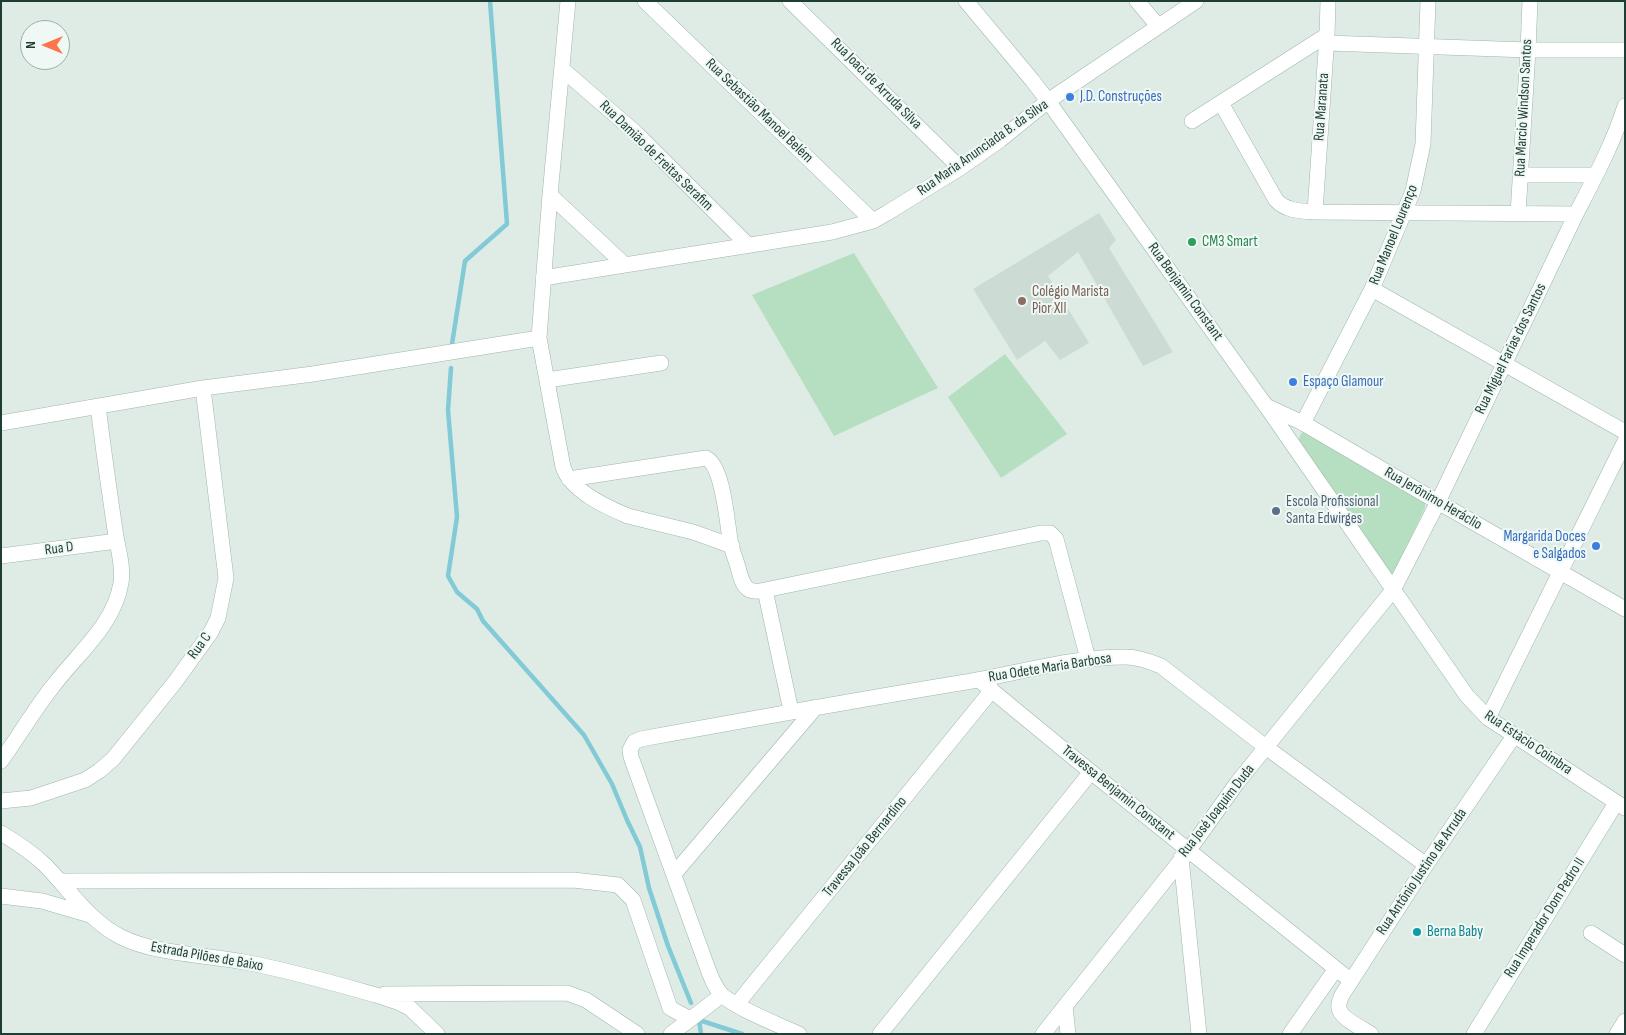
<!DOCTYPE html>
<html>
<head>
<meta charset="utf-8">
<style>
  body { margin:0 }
  #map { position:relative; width:1626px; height:1035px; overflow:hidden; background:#dfece6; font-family:"Sofia Sans Condensed",sans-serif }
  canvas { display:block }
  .frame { position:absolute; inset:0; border:2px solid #1e3d34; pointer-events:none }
  .north { position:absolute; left:20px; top:20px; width:50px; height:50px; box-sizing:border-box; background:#eff8f4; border:1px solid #9bada7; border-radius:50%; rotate:270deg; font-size:14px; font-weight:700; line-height:20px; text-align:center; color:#1e3d34 }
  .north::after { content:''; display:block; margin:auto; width:18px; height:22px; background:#fe744b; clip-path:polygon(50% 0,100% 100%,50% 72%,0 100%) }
</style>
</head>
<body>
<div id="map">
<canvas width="1626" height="1035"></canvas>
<div class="frame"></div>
<div class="north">N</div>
</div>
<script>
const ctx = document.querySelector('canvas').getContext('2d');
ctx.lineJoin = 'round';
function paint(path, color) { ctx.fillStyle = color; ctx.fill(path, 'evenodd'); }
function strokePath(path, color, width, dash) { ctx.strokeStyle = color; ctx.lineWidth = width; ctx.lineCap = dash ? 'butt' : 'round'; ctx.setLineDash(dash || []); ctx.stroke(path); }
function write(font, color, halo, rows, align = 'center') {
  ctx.font = font + ' "Sofia Sans Condensed",sans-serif'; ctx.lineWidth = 4; ctx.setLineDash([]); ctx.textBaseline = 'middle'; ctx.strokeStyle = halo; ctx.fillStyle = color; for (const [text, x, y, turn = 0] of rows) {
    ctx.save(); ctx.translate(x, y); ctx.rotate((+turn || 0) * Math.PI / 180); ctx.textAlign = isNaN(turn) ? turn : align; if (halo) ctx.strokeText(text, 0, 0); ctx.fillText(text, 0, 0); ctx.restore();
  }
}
const built = new Path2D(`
  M1099,213L1116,240L1109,248L1173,352L1143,366L1078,252L1048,276L1089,343L1060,360L1045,341L1017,360L973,289Z`);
const green = new Path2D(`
  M854,253L938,388L834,436L752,295Z
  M1005,354L1067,434L1001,478L948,397Z
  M1306,432L1425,502V508L1394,573L1389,574L1300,444L1299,439L1301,433Z`);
const stream = new Path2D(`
  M452,344L465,261L507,224L490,1
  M451,368L448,410L457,517L448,576L457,592L477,609L483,621L584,735L612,784L627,820L640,847L649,888L668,946L691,1003
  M698,1017L699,1020L742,1034
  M699,1020L701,1034`);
const minor = new Path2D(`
  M568,1L550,195L539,338L563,467C571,491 606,507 628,516L693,532L732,546
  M645,1L873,221
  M790,1L960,168
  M1137,1L1158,26
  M1327,43L1528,50H1625
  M562,69L636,133L748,245
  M1221,103L1276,200C1286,211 1300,211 1315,212L1576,214
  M1192,121L1327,35
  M1520,175H1596
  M550,195L624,264
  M1315,212L1327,35L1328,1
  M1518,214L1528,50L1530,1
  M543,278L832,232L873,221L887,213L960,168L1000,140L1048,101L1196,1
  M1372,289L1625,432
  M547,380L661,363
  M1,423L203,388L313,374L539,338
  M1303,423L1372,289L1413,191L1423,144L1428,1
  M569,479L706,458C724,466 727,526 731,545C733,554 737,562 739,571C741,578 743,587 750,590C755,592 761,591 765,590L1041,533H1050L1056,539L1088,659
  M1,556L117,541
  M765,590L791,711
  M979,680L1091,772L1350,980
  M1488,718L1625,441
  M1,761C19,736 34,710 53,686C78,653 114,625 121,583C124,565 117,547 115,530C109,489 103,447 98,406
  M1,801L31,798L85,780L99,771L113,759L175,682L211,632L218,618L226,578L203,388
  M1,833C16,842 31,852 44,864C69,889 89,921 121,937C155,954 206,955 244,962C288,970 333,983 376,995L397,1002L410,1008L437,1034
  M1181,858L1199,1034
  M674,874L816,707
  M60,881L573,880L618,885L633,900L670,1008L690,1019
  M1,896L42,901L90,915
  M1591,933L1625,955
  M385,994L567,993L586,1000L637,1034
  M737,1004L992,690
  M1065,1006L1068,1034
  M671,1034L722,995
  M799,1034C777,1024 742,1011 723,996C714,988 709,972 705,961L631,757L630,750L634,742L641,739C751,719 862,699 972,681C1022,672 1074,657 1125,657C1138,657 1149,661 1161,666L1267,748L1426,865
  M880,1034L1091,772
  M1043,1034L1189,850L1237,783L1393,590L1438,502L1576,214C1594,179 1613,144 1625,106
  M1290,1034L1335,970
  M1371,1034C1363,1029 1343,1019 1340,1011C1337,1006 1340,1000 1342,995L1426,865L1514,736
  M1617,1034L1625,1021`);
const tertiary = new Path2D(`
  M1266,406L1303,423L1438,502L1625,609`);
const secondary = new Path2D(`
  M966,1L1032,80L1048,101L1266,406L1467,696L1488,718L1625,808
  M1474,1034L1616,803`);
const markers = [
  [1070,97,5,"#3f7fe0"],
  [1192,242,5,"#2e9e5b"],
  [1022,301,5,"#8d6e63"],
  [1293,382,5,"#3f7fe0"],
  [1276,511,5,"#5c6f8a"],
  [1596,546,5,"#3f7fe0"],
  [1417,932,5,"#0f9aa8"]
];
const streetNames = [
  ["Rua Joaci de Arruda Silva",876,84,45],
  ["Rua Maranata",1322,107,-86],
  ["Rua Marcio Windson Santos",1524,108,-87],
  ["Rua Sebastião Manoel Belém",759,111,44],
  ["Rua Maria Anunciada B. da Silva",983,148,-35],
  ["Rua Damião de Freitas Serafim",656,156,44],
  ["Rua Manoel Lourenço",1394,235,-68],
  ["Rua Benjamin Constant",1185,292,54],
  ["Rua Miguel Farias dos Santos",1511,349,-64],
  ["Rua Jerônimo Heráclio",1433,499,30],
  ["Rua D",59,549,-7],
  ["Rua C",200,646,-54],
  ["Rua Odete Maria Barbosa",1050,668,-9],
  ["Rua Estàcio Coimbra",1528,743,34],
  ["Travessa Benjamin Constant",1118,793,39],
  ["Rua José Joaquim Duda",1217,811,-52],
  ["Travessa João Bernardino",865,847,-51],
  ["Rua Antônio Justino de Arruda",1422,872,-56],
  ["Rua Imperador Dom Pedro II",1545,918,-58],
  ["Estrada Pilões de Baixo",207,957,10]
];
const shopNames = [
  ["J.D. Construções",1080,97],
  ["Espaço Glamour",1303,382],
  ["Margarida Doces",1586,537,"right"],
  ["e Salgados",1586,554,"right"]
];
const leisureNames = [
  ["CM3 Smart",1202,242]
];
const educationNames = [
  ["Colégio Marista",1032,292],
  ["Pior XII",1032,309]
];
const serviceNames = [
  ["Escola Profissional",1286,502],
  ["Santa Edwirges",1286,519]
];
const cultureNames = [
  ["Berna Baby",1427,932]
];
paint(built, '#cddbd5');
paint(green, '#b5dfc0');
strokePath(stream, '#81cad6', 4.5);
strokePath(minor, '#a1b4ad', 16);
strokePath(tertiary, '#a1b4ad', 16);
strokePath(secondary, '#9cb8ae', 16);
strokePath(minor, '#fff', 15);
strokePath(tertiary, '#fff', 15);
strokePath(secondary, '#fff', 15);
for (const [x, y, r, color] of markers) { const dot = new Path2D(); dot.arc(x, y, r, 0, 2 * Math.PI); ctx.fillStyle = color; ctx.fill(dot); strokePath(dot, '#eff8f4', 2); }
write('15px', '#1e3d34', '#eff8f4', streetNames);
write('15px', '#366cbe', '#eff8f4', shopNames, 'left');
write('15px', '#27864d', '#eff8f4', leisureNames, 'left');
write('15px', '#785e54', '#eff8f4', educationNames, 'left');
write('15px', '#4e5e75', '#eff8f4', serviceNames, 'left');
write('15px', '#0d838f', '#eff8f4', cultureNames, 'left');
</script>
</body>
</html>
